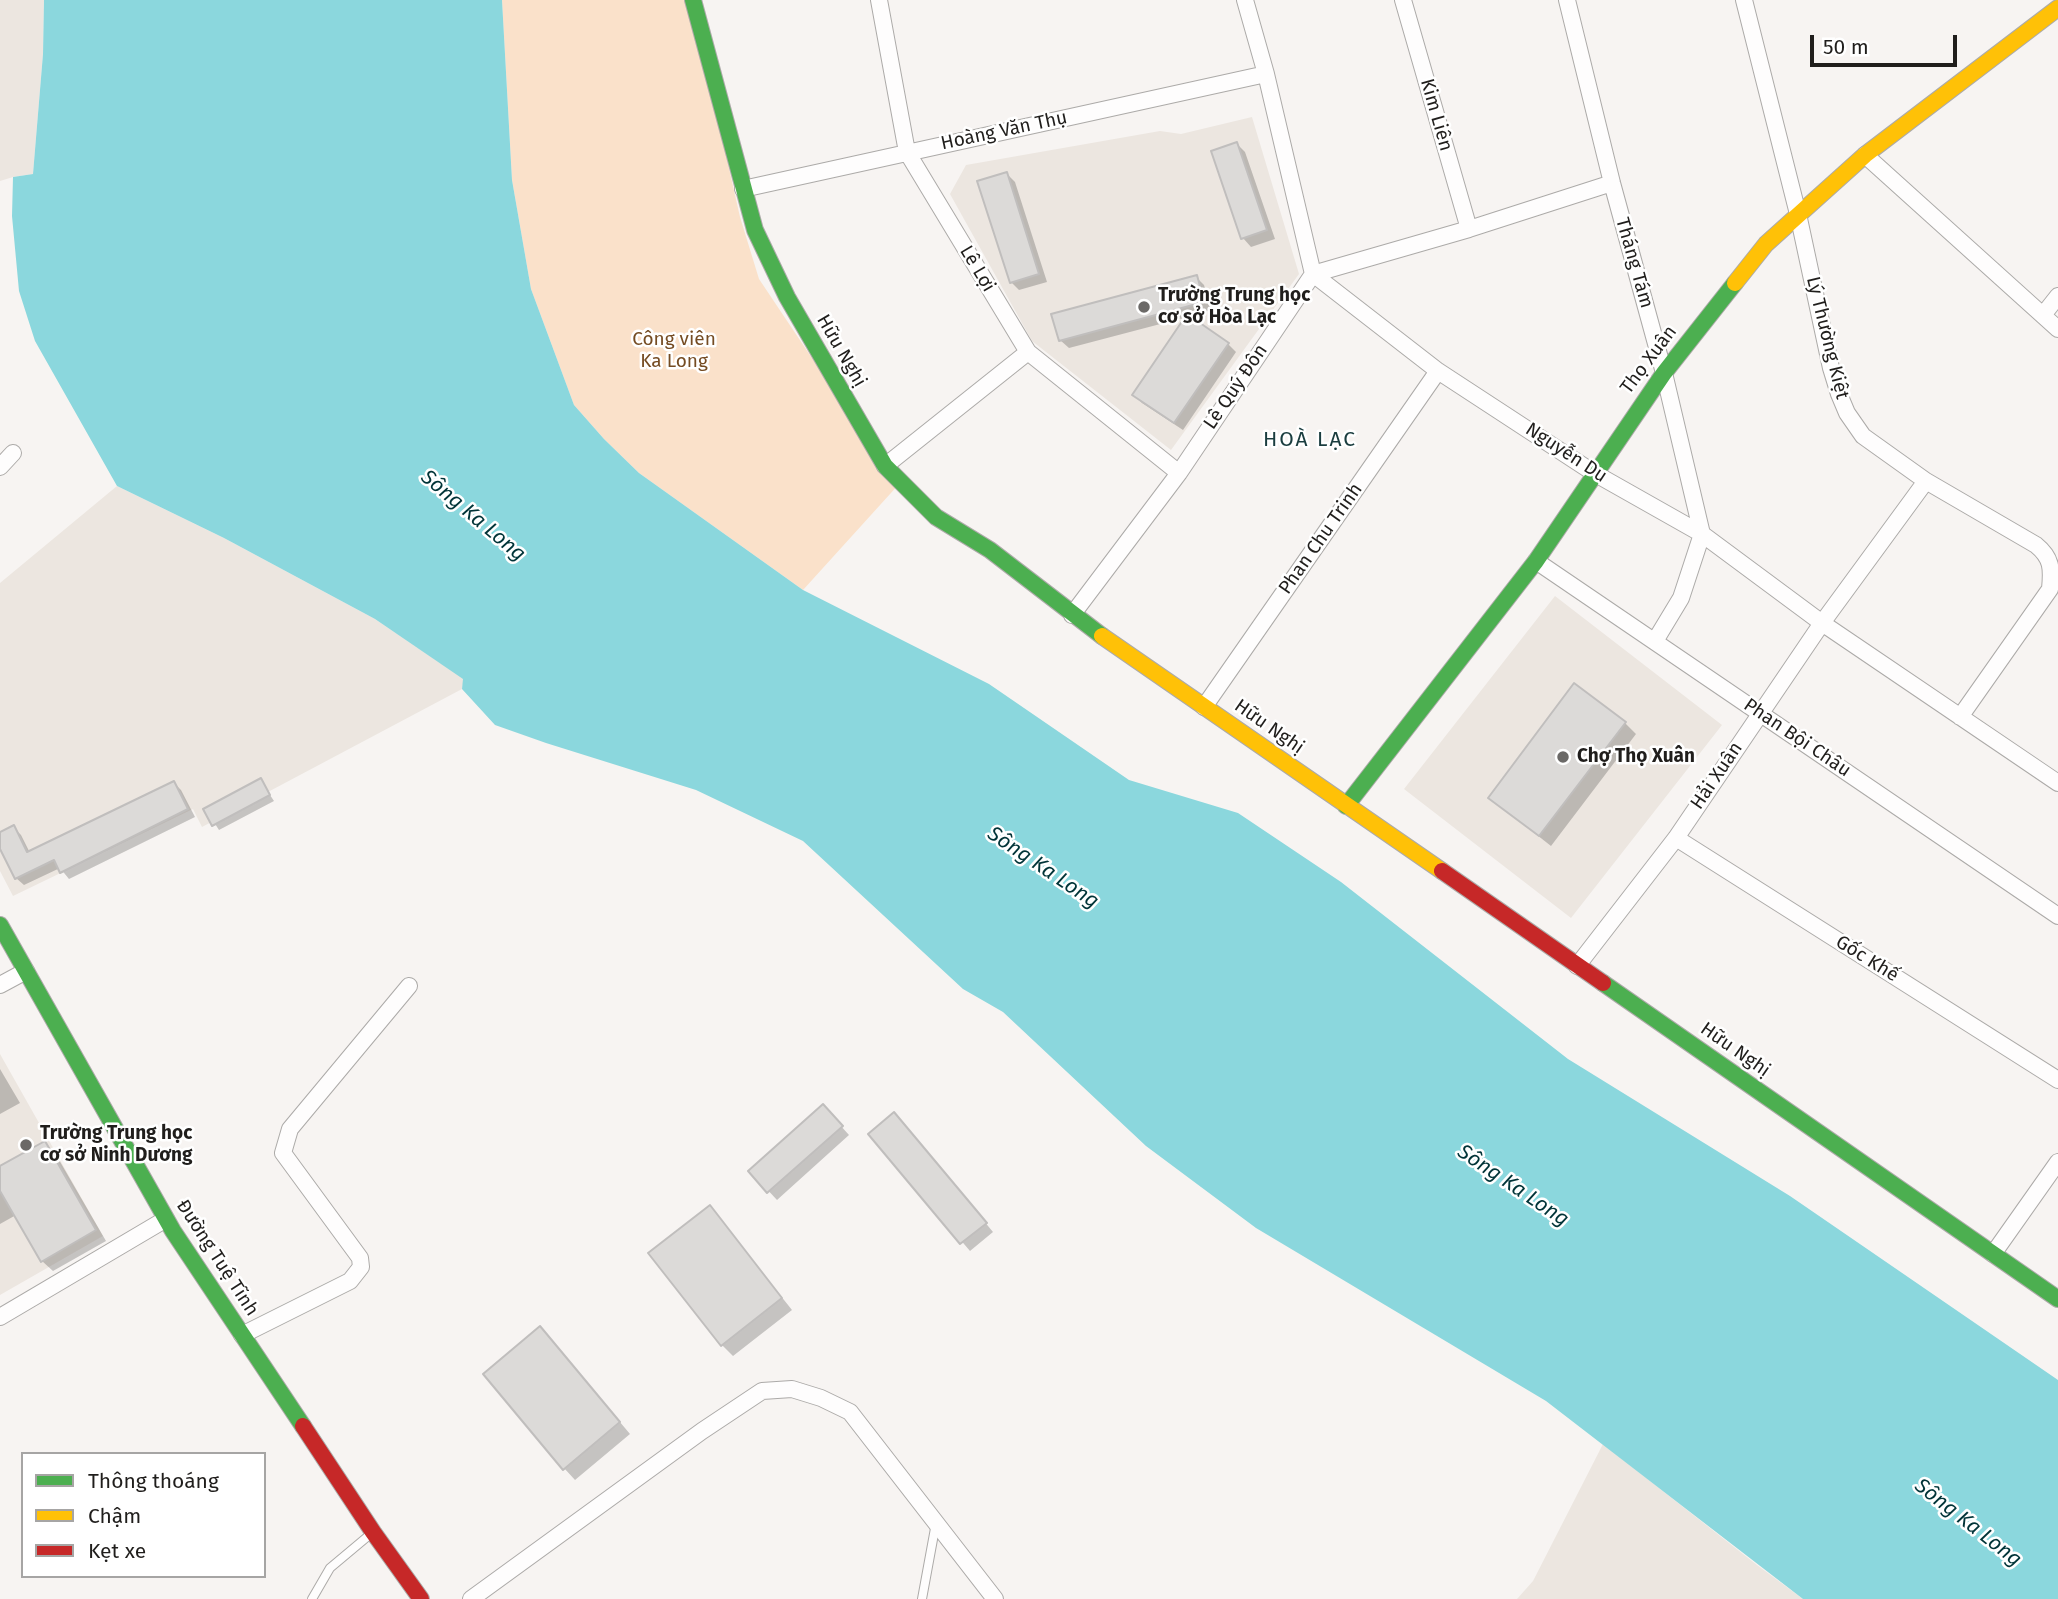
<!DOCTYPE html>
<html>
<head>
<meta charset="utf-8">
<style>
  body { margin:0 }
  #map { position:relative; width:2058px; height:1599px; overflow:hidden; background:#f7f4f2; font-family:"Fira Sans",sans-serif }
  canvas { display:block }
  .legend { position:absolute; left:21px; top:1452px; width:245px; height:126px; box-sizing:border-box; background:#fff; border:2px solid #a6a5a4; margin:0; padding:9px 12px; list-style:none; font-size:21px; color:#201e1c }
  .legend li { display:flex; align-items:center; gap:14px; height:35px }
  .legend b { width:35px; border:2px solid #a6a5a4 }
  .scale { position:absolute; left:1810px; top:35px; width:147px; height:32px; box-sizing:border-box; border:4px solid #201e1c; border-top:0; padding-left:9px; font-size:21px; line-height:24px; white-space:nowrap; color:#201e1c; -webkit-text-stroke:5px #fff; paint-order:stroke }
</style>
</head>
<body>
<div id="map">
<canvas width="2058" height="1599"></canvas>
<ul class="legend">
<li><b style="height:9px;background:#4caf50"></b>Thông thoáng</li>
<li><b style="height:9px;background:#ffc107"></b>Chậm</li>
<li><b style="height:9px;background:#c62828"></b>Kẹt xe</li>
</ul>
<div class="scale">50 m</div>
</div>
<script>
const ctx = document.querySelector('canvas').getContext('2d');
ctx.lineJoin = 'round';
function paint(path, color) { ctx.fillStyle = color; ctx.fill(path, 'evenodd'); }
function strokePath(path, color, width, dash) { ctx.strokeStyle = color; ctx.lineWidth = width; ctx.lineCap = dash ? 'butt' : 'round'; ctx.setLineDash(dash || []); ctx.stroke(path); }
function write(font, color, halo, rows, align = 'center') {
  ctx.font = font + ' "Fira Sans",sans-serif'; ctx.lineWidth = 5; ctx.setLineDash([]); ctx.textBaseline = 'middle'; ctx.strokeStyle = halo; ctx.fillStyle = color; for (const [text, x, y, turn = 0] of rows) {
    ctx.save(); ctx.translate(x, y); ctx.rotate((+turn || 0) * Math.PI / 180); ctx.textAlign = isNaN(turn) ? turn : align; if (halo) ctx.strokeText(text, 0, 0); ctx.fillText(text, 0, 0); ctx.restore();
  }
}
const built = new Path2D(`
  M0,0H44L43,54L33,174L13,177L0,181Z
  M1252,117L1299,274L1171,450L1032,341L950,194L966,165L1160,131L1181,134Z
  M117,486L224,538L375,619L464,679L462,689L202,827L193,809L13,896L0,871V583Z
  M1555,596L1722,725L1571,918L1404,789Z
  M0,1054L103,1236L0,1295Z
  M1603,1444L1757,1565L1803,1599H1517L1533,1581Z`);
const green = new Path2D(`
  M502,0H691L740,217L759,279L830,385L900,483L803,590L639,473L604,439L574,405L531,289L512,180Z`);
const water = new Path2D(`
  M44,0H502L512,180L531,289L574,405L604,439L639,473L803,590L989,684L1129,780L1238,813L1341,882L1568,1059L1790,1196L2058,1380V1599H1803L1546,1401L1256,1228L1146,1146L1003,1012L963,989L803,841L696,790L546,743L495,725L462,689L463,679L375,619L224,538L117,486L35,341L19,291L12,216L13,177L33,174L43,54Z`);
const shadow = new Path2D(`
  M1237,144L1245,152L1275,239L1251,247L1243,238Z
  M1007,174L1015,182L1047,282L1019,290L1011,282Z
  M1196,277L1204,285L1211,310L1187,317L1228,344L1236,352L1183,430L1142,403L1134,395L1187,317L1069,348L1060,340Z
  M1625,723L1636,734L1551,846L1490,798Z
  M260,780L274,801L219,830L206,810Z
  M174,783L181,790L195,817L69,879L60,868L24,885L16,878L0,845V834L13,827L21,835L30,853Z
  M0,1069L20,1103L0,1114Z
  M831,1115L849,1135L777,1200L750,1171Z
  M902,1122L993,1232L970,1251L870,1134Z
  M45,1143L55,1153L106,1241L53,1271L42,1261L16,1215L0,1224V1168Z
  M710,1207L792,1310L733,1356L722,1345Z
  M551,1340L630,1434L575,1480L564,1468Z`);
const building = new Path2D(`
  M1237,142L1267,230L1241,239L1211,151Z
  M1007,172L1039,274L1010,283L977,181Z
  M1197,275L1204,302L1059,341L1051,314Z
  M1187,314L1229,343L1174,423L1132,395Z
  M1574,683L1626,722L1539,836L1488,798Z
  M261,778L270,795L212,826L203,809Z
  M174,781L188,809L60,873L54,860L15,879L0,849V832L14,825L27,852Z
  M823,1104L843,1126L767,1193L748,1171Z
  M894,1112L987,1223L960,1244L868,1134Z
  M45,1141L96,1230L41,1262L0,1191V1166Z
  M710,1205L782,1298L721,1346L648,1253Z
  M540,1326L620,1422L563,1470L483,1374Z`);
const lane = new Path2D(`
  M312,1599L330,1568L373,1532
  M922,1599L936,1523`);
const street = new Path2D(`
  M879,0L907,152L1028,352L1179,473
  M1245,0L1266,74L1313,274L1438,371L1594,473L1702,534L1822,623L2058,783
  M1403,0L1469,229
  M1567,0L1612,183L1664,373L1702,534L1681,598L1655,641
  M1744,0L1798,214L1831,368L1839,394L1847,413L1863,436L1926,481L2036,545C2052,558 2052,569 2050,589L1960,717
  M1865,155L2058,329
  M743,189L1266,74
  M2043,315L2058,296
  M885,466L1028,352
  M0,467L13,453
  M1536,561L2058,916
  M1072,615L1179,473L1313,274L1469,229L1612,183
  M1204,707L1438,371
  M1676,838L2058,1080
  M1577,966L1676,838L1822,623L1926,481
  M0,985L26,971
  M1993,1254L2058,1162
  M0,1317L166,1219
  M242,1335L350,1281L361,1267L360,1258L283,1153L290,1129L409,986
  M471,1599L702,1431L762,1391L792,1389L821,1398L850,1412L995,1599`);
const fast = new Path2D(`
  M693,0L755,230L787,297L885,466L936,517L990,550L1102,636
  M1346,806L1536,561L1664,373L1735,283
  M0,925L173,1231L303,1426
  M1603,983L2058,1299`);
const slow = new Path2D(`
  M1735,283L1766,244L1865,155L2058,8
  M1102,636L1442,871`);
const jam = new Path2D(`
  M1442,871L1603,983
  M303,1426L373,1532L421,1599`);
const markers = [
  [1144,307,7,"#6b6967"],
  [1563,757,7,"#6b6967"],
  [26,1145,7,"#6b6967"]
];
const streetNames = [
  ["Kim Liên",1436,115,74],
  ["Hoàng Văn Thụ",1004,131,-12],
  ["Tháng Tám",1634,263,74],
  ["Lê Lợi",977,269,59],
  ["Lý Thường Kiệt",1827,338,76],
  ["Hữu Nghị",841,351,60],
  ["Thọ Xuân",1649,360,-53],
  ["Lê Quý Đôn",1236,387,-56],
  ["Nguyễn Du",1566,453,33],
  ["Phan Chu Trinh",1321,539,-55],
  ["Hữu Nghị",1269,727,35],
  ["Phan Bội Châu",1797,738,34],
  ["Hải Xuân",1717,776,-56],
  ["Gốc Khế",1867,959,32],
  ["Hữu Nghị",1735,1050,35],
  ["Đường Tuệ Tĩnh",217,1258,57]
];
const poiNames = [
  ["Trường Trung học",1158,296],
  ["cơ sở Hòa Lạc",1158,318],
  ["Chợ Thọ Xuân",1577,757],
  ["Trường Trung học",40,1134],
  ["cơ sở Ninh Dương",40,1156]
];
const parkNames = [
  ["Công viên",674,340],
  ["Ka Long",674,362]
];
const neighbourhoodNames = [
  ["HOÀ LẠC",1310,440]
];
const waterNames = [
  ["Sông Ka Long",473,516,40],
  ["Sông Ka Long",1043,868,34],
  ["Sông Ka Long",1513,1186,34],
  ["Sông Ka Long",1968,1523,38]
];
paint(built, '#ece6e0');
paint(green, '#fae1ca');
paint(water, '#8bd7dd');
paint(shadow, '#0003');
paint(building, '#dcdad8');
strokePath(building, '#c0bebd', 2);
strokePath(lane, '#acaaa8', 10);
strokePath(street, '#acaaa8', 18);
strokePath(fast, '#acaaa8', 18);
strokePath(slow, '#acaaa8', 18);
strokePath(jam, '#acaaa8', 18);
strokePath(lane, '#fefdfd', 8);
strokePath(street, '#fefdfd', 16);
strokePath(fast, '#4caf50', 16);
strokePath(slow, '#ffc107', 16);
strokePath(jam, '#c62828', 16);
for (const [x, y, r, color] of markers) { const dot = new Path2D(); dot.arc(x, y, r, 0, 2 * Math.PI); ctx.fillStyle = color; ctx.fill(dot); strokePath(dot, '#fff', 2.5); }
write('19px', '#201e1c', '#fff', streetNames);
write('bold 19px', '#201e1c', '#fff', poiNames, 'left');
write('19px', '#754c23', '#fff', parkNames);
ctx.letterSpacing = '2px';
write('21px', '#1a3d3f', '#fff', neighbourhoodNames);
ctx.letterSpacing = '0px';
write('italic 21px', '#003438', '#fff', waterNames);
</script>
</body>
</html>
